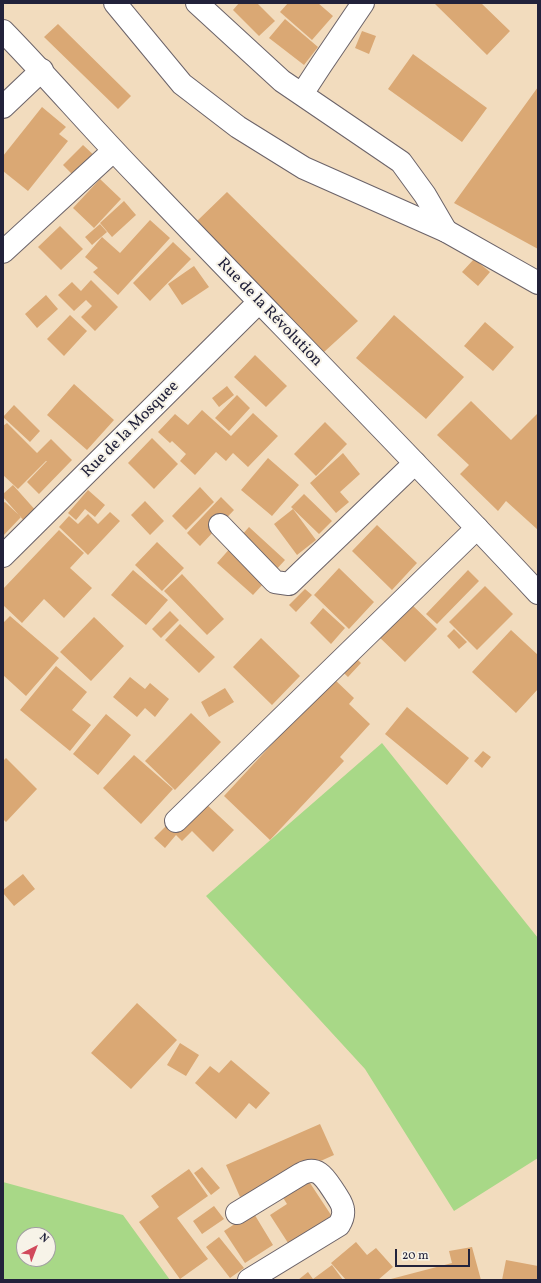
<!DOCTYPE html>
<html>
<head>
<meta charset="utf-8">
<style>
  body { margin:0 }
  #map { position:relative; width:541px; height:1283px; overflow:hidden; background:#f2dcbe; font-family:Vollkorn,serif }
  canvas { display:block }
  .frame { position:absolute; inset:0; border:4px solid #22223b; pointer-events:none }
  .north { position:absolute; left:16px; top:1227px; width:40px; height:40px; box-sizing:border-box; background:#f7f3e8; border:1px solid #a29fa3; border-radius:50%; rotate:42deg; font-size:11px; font-weight:700; line-height:16px; text-align:center; color:#22223b }
  .north::after { content:''; display:block; margin:auto; width:14px; height:18px; background:#d1495b; clip-path:polygon(50% 0,100% 100%,50% 72%,0 100%) }
  .scale { position:absolute; left:395px; top:1249px; width:75px; height:18px; box-sizing:border-box; border:2px solid #22223b; border-top:0; padding-left:5px; font-size:12px; line-height:14px; white-space:nowrap; color:#22223b; -webkit-text-stroke:3px #f7f3e8; paint-order:stroke }
</style>
</head>
<body>
<div id="map">
<canvas width="541" height="1283"></canvas>
<div class="frame"></div>
<div class="north">N</div>
<div class="scale">20 m</div>
</div>
<script>
const ctx = document.querySelector('canvas').getContext('2d');
ctx.lineJoin = 'round';
function paint(path, color) { ctx.fillStyle = color; ctx.fill(path, 'evenodd'); }
function strokePath(path, color, width, dash) { ctx.strokeStyle = color; ctx.lineWidth = width; ctx.lineCap = dash ? 'butt' : 'round'; ctx.setLineDash(dash || []); ctx.stroke(path); }
function write(font, color, halo, rows, align = 'center') {
  ctx.font = font + ' Vollkorn,serif'; ctx.lineWidth = 4; ctx.setLineDash([]); ctx.textBaseline = 'middle'; ctx.strokeStyle = halo; ctx.fillStyle = color; for (const [text, x, y, turn = 0] of rows) {
    ctx.save(); ctx.translate(x, y); ctx.rotate((+turn || 0) * Math.PI / 180); ctx.textAlign = isNaN(turn) ? turn : align; if (halo) ctx.strokeText(text, 0, 0); ctx.fillText(text, 0, 0); ctx.restore();
  }
}
const green = new Path2D(`
  M382,743L538,938V1158L454,1211L365,1069L206,896Z
  M3,1182L123,1215L170,1280H3ZM24,1235H48V1259H24Z`);
const building = new Path2D(`
  M239,3H257L275,21L259,36L233,10Z
  M288,3H318L333,16L312,40L280,12Z
  M434,3H481L510,31L487,55Z
  M285,19L318,47L304,65L269,38Z
  M58,24L131,96L118,109L44,37Z
  M362,31L376,36L369,54L355,48Z
  M413,54L487,108L462,142L388,89Z
  M538,87V249L454,203Z
  M42,107L66,127L59,134L68,141L28,191L3,171V156Z
  M83,145L98,159L78,180L63,165Z
  M100,179L121,199L94,228L73,208Z
  M227,192L358,321L324,352L196,222Z
  M124,201L136,215L112,237L100,223Z
  M150,220L170,238L118,295L93,272L98,268L85,257L102,237L120,253Z
  M100,224L107,232L92,245L85,237Z
  M60,226L83,249L61,270L38,247Z
  M173,242L191,259L150,301L133,283Z
  M474,259L490,272L478,286L462,272Z
  M194,266L209,287L182,305L168,284Z
  M91,280L118,307L95,331L81,317L92,306L86,300L74,311L58,295L72,282L81,291Z
  M46,295L58,309L37,328L25,314Z
  M70,315L87,331L64,356L47,339Z
  M394,315L464,377L426,419L356,358Z
  M485,322L514,347L493,371L464,346Z
  M255,355L287,386L266,407L234,377Z
  M74,384L114,420L87,450L47,415Z
  M227,386L234,395L219,407L212,398Z
  M237,395L250,408L229,431L215,418Z
  M471,401L511,440L538,413V530L506,501L498,511L460,474L469,465L437,435Z
  M14,405L40,431L30,442L3,417Z
  M202,410L231,436L253,413L278,436L248,467L233,453L226,461L216,452L195,475L180,461L186,454L172,441L170,443L158,432L175,414L188,425Z
  M325,422L347,444L316,476L294,454Z
  M7,423L37,453L51,439L72,460L39,494L27,482L47,461H46L18,489L3,475V426Z
  M152,438L178,464L154,489L128,463Z
  M343,453L360,474L340,492L349,502L336,513L310,483Z
  M268,458L299,485L272,516L241,490Z
  M13,485L37,512L25,522L3,497V494Z
  M200,487L214,502L186,530L172,516Z
  M88,490L105,505L95,517L85,509L76,520L68,513Z
  M304,494L332,521L319,534L291,507Z
  M221,497L234,510L200,546L187,533Z
  M145,501L164,521L150,535L131,515Z
  M5,502L21,517L3,536V503Z
  M293,509L316,540L297,555L274,524Z
  M110,512L120,521L88,555L59,527L69,516L78,524L88,514L98,524Z
  M377,525L417,563L392,590L352,551Z
  M249,527L285,560L253,595L217,563Z
  M59,530L84,553L70,568L92,588L64,618L44,599L22,623L3,605V589Z
  M157,542L184,568L162,591L135,565Z
  M339,568L374,602L349,629L314,595Z
  M133,570L168,600L146,625L111,595Z
  M468,570L479,581L437,624L426,614Z
  M182,574L224,619L207,635L164,591Z
  M485,586L513,614L477,650L449,622Z
  M305,589L312,595L296,612L289,605Z
  M407,600L437,629L405,662L375,633Z
  M323,608L345,628L331,644L310,623Z
  M170,611L179,620L161,638L152,629Z
  M10,616L59,658L26,696L3,675V623Z
  M94,617L124,646L91,681L60,652Z
  M180,624L215,657L199,673L165,640Z
  M454,629L467,642L459,649L447,636Z
  M511,630L538,655V689L516,713L472,672Z
  M261,638L300,676L272,705L233,667Z
  M348,650L361,663L348,677L334,663Z
  M56,666L87,692L72,710L91,725L70,751L20,710Z
  M130,677L145,689L150,683L169,699L155,717L145,708L137,717L113,697Z
  M333,678L354,698L349,704L370,724L340,757L344,761L270,840L224,796Z
  M225,688L234,702L209,717L201,702Z
  M407,707L469,758L447,785L385,734Z
  M191,713L221,742L175,790L145,761Z
  M106,714L131,735L98,775L73,754Z
  M483,751L491,757L482,768L474,761Z
  M134,755L173,789L141,824L103,788Z
  M6,758L37,789L6,822L3,819V761Z
  M204,802L234,830L213,852L192,831L182,841L176,835L165,848L154,838L167,825L175,833Z
  M23,874L35,889L14,906L3,893V890Z
  M137,1003L177,1040L131,1089L91,1053Z
  M180,1043L199,1055L186,1076L167,1065Z
  M231,1060L270,1093L256,1109L249,1103L236,1119L195,1083L210,1066L219,1073Z
  M320,1124L334,1155L240,1197L226,1165Z
  M202,1167L220,1188L211,1195L194,1173Z
  M189,1169L208,1196L177,1218L208,1259L180,1279L139,1222L159,1207L151,1196Z
  M308,1180L333,1218L290,1246L270,1215L287,1204L282,1196Z
  M214,1206L224,1219L202,1234L193,1221Z
  M253,1212L273,1245L245,1263L224,1231Z
  M219,1237L244,1268L230,1278L206,1247Z
  M356,1242L367,1255L376,1248L393,1267L378,1280H346L331,1263Z
  M472,1247L481,1280H387L452,1263L449,1251Z
  M506,1260L538,1266V1280H502Z
  M332,1265L343,1280H298L308,1272L313,1279Z`);
const minor = new Path2D(`
  M197,3L282,81L401,162L425,195L446,231
  M302,94L321,65L363,3
  M3,107L42,70
  M3,252L113,151
  M220,525L275,582L289,584L415,463
  M3,556L259,302
  M176,821L477,528
  M237,1213L301,1174C319,1164 326,1180 335,1193C338,1198 343,1204 343,1210C344,1216 342,1220 339,1225L249,1280`);
const major = new Path2D(`
  M115,3L182,84L238,127L304,168L446,231L538,283
  M3,31C50,79 94,131 141,179C273,317 408,453 538,593`);
const streetNames = [
  ["Rue de la Révolution",269,313,46],
  ["Rue de la Mosquee",131,430,-45]
];
paint(green, '#a8d887');
paint(building, '#daa874');
strokePath(minor, '#6b6369', 24);
strokePath(major, '#6b6369', 24);
strokePath(minor, '#fff', 22);
strokePath(major, '#fff', 22);
write('16px', '#22223b', '#f7f3e8', streetNames);
</script>
</body>
</html>
